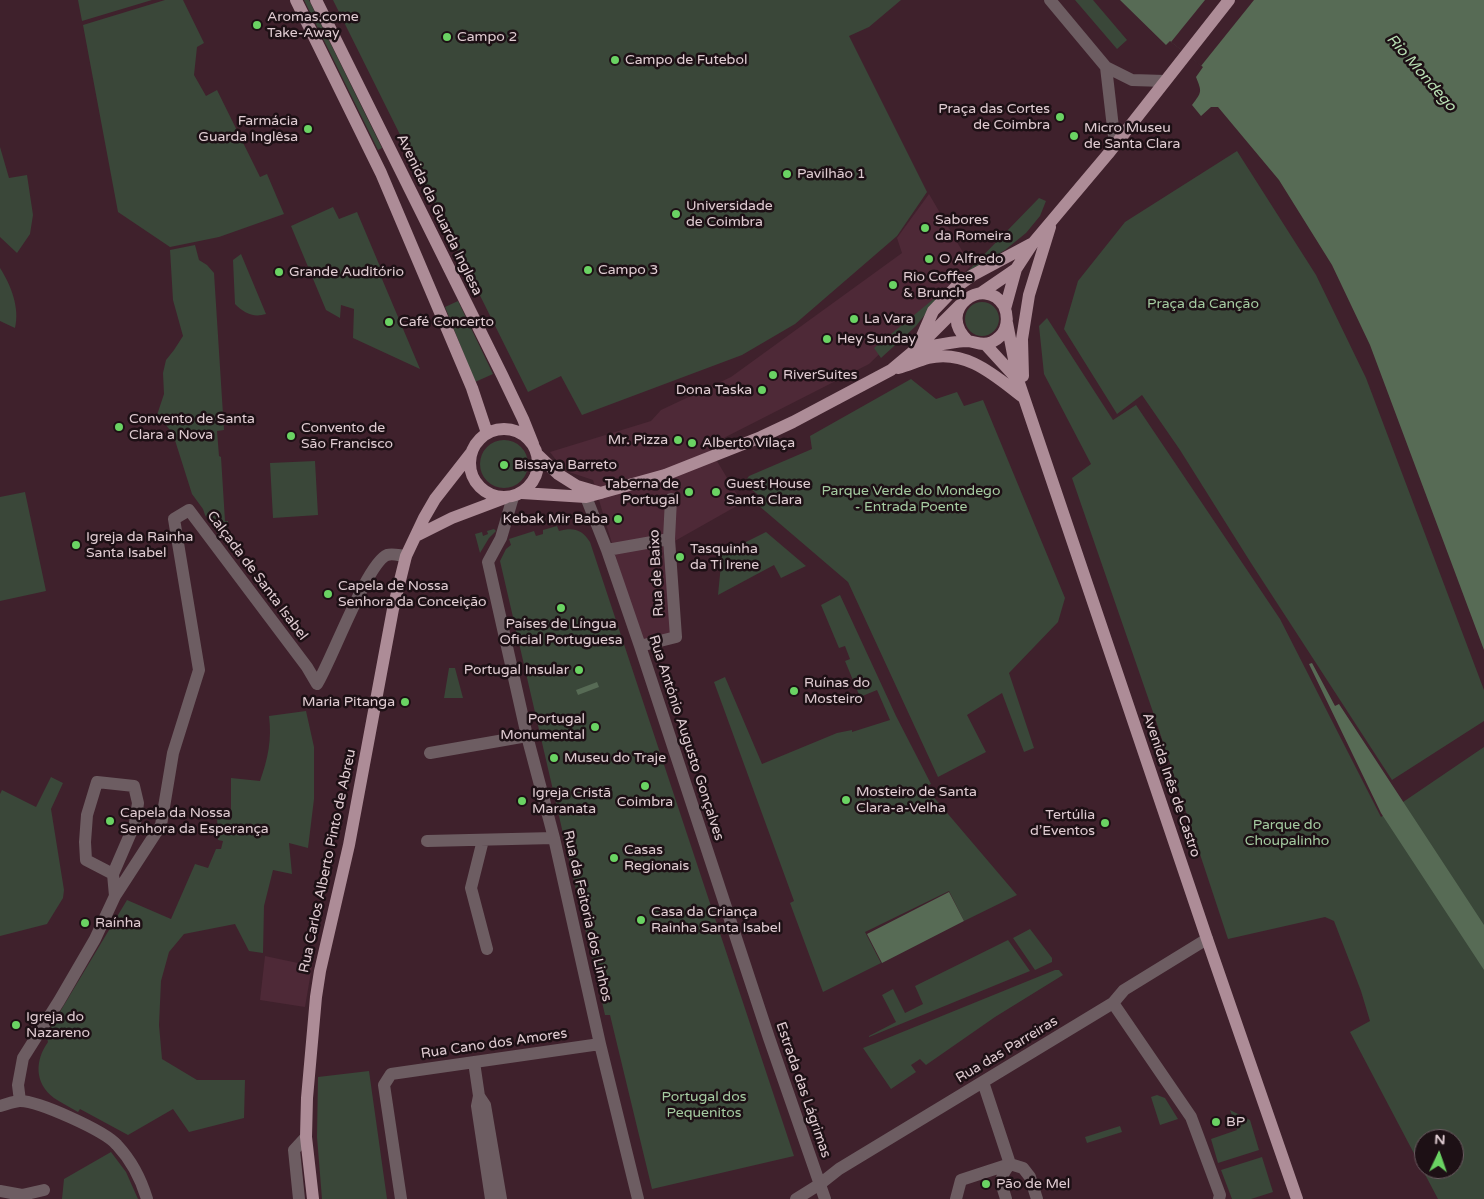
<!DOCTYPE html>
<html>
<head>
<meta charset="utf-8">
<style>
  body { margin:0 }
  #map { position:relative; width:1484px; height:1199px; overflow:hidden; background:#3f212c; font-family:"Varela Round",sans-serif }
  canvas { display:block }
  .north { position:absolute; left:1414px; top:1129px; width:50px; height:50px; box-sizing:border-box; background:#1d1015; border:1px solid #6b5b61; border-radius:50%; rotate:3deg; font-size:14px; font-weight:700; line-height:20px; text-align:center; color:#e0ccd2 }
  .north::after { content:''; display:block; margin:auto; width:18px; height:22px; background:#6ad363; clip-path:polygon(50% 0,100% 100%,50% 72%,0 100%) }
</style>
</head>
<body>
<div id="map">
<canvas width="1484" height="1199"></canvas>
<div class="north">N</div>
</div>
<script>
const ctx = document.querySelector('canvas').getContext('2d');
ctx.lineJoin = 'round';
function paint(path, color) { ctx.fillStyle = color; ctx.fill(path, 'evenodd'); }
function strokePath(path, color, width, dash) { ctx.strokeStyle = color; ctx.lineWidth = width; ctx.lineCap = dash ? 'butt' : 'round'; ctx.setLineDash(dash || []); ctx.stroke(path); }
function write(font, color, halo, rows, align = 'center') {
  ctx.font = font + ' "Varela Round",sans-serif'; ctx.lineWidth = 5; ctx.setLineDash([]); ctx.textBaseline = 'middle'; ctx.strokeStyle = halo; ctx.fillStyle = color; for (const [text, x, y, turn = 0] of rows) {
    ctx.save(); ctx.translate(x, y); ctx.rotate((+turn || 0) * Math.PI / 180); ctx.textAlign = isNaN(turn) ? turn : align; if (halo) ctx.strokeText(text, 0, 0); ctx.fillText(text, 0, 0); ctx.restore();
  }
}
const built = new Path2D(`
  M929,194L971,266L869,364L708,446L742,503L666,546L674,635L642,644L593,480L569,472L556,460L550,452L651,421L661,410L731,377L902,253L897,238Z
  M265,956L312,966L305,1007L260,1000Z`);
const green = new Path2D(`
  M78,0H152L82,21Z
  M165,0H183L204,43L197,47L194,75L206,96L217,90L260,177L267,174L284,214L219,237L170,247L118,212L83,25Z
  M304,0H309L382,148L378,150Z
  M333,0H901L869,27L849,36L927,192L897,236L795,324L742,355L582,415L561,376L528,392Z
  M1075,0H1093L1127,40L1117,49Z
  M0,147L9,178L27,175L33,215L30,234L17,253L0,237Z
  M1237,151L1316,275L1366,378L1484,690V721L1392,780L1251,563L1180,450L1142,395L1117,414L1064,329L1078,281L1125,222Z
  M1039,198L1046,201L1040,216L1026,233L1005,250L967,274L938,298L916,326L881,358L874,348L970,269Z
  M333,207L339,219L357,212L384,276L382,279L420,369L353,338L354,309L341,305L340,318L326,310L291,226Z
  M195,245L199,260L207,265L214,273L224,430L217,431L219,456L221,457L225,521H228L227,539H221L205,515L203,509L192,494L173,434L159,416L157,415L164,394L163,373L166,360L174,350L183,336L173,300L170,250Z
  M241,254L266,314C253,318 244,313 235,304L233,260Z
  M0,268C11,285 20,308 15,328L0,321Z
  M458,301L493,374L475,382L445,307Z
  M965 319a17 17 0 1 1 34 0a17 17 0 1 1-34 0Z
  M1047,318L1113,420L1136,405L1280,619L1381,817L1484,747V1199H1438L1350,1032L1370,1021L1361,991L1334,921L1325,917L1228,939L1154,715L1072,478L1091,464L1044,374L1039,326ZM1424,1139H1454V1169H1424Z
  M911,379L936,399L957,392L964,406L983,400L1065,598L1058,622L1009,673L1034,748L1024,752L1002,693L967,715L986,752L938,777L848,582L758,505L763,499L744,483L749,476L812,449L810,436Z
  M480 464a24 24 0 1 1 48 0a24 24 0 1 1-48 0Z
  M315,461L318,515L273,518L270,463Z
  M25,492L46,591L0,601V497Z
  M557,526L559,531C573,527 582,529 590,542L794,1156L652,1189L610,1015H605L500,561L506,549L511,545L509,539L534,531L536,536L543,534V530Z
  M494,529L496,531L489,538L480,553L475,534L482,532L483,536L488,534L487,531Z
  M766,532L806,566L781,578L774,565L718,595L722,554Z
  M840,595L896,716L931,784L925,787L1017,895L964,921L949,891L865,932L881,963L823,992L790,903L794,901L714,682L725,677L762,764L837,733L852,730V732L890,720L877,690L860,697L845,661L850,659L845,646L839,648L821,605Z
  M449,668H455L463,698H444Z
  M306,711L314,747V799L308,848L289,843L292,874L273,870L264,906L263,953L249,951L235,924L184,934L169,952L161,981L159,1025L162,1059L197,1080H245L244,1118L189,1132L173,1109L128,1135L80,1109L78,1112C70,1107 61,1103 54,1098C34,1083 35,1060 48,1042L46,1035L127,900L171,919L195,864L208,868L216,849H221L223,841L218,840L217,818L231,820V778L260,781C268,759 272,739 269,716Z
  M51,777L63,783L51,809L64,890L63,898L47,924L0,936V794L2,790L36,807Z
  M1030,929L1052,958V962L1035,970L1013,938Z
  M1008,940L1030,971L869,1037V1036L896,1022L882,995L893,989L905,1013L923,1004L915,986Z
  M1055,970H1059L1063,975L995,1017L926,1065L920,1059L911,1065L916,1072L891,1089L863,1048Z
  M369,1071L387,1199H322L317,1137L318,1077Z
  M1157,1095L1165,1098L1178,1119L1160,1125L1151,1097Z
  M1230,1110L1250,1120L1259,1150L1218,1163L1211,1139L1237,1130Z
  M1120,1126L1122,1132L1087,1143L1085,1137Z
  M111,1152L126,1172L138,1199H62L64,1179Z
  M1262,1157L1273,1192L1251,1199H1232L1221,1170Z`);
const water = new Path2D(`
  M1120,0H1484V650L1370,345L1332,265L1279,180L1218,107H1211L1201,116L1192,105C1202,92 1202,92 1196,77L1203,67L1170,41L1166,45Z
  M1312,663L1335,706L1339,704L1484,925V970L1381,813L1309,664Z
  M597,682L599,687L578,695L576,690Z
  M949,892L964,921L882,963L867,934Z`);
const pier = new Path2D(`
  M1205,0H1254L1201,66L1171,42Z`);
const minor = new Path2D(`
  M1050,0L1106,67L1132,80L1165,81
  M1106,67L1115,145
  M513,497L501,538L488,562L527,736L554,838L600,1044L638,1199
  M586,497L607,550L640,646L769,1038L825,1199
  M607,550L669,539
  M640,646L676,637L669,539L671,499
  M430,753L527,736
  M483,840L471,888L487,949
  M427,841L554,838
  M113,874L86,860L85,842L87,815L97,782L134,786L138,803L135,823L113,874L115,896
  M1113,1003L1191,1117L1220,1195L1219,1199
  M474,1062L479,1096L485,1105L501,1199
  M983,1082L1010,1164L1023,1168L1030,1177L1037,1199
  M479,1096L477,1106L491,1199
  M20,1101L18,1085L23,1058L59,1001L95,939L115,896L161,825L173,753L199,670L174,519L189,510L307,667L317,684C331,662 367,563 387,555C393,553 401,556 406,556
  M0,1106C6,1104 13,1102 19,1101C37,1100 105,1131 117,1145C131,1160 141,1179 147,1199
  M0,1191L22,1195L44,1190
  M299,1199L294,1150L306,1137
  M401,1199L384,1085L391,1074L600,1044
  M796,1199L820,1184L839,1169L1113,1003L1124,990L1207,939
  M956,1199L961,1180L1010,1164
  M1006,1199C1001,1182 998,1179 1010,1164`);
const major = new Path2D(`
  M296,0L381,173L472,388L487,433
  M316,0L502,375L523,419L533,444
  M981,293L1016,269
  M1005,309L1016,269L1033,243L1108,154L1229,0
  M1007,323L1018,380L1207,939L1297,1199
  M920,341L933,311L956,287L973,275L1031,244
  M985,344L1018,380
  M916,349C933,346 950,342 966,341C975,341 982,347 992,342C998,339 1003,334 1005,329C1008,321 1007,313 1004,306C985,274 934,309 968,341
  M898,368C908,365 918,361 928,358C967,349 995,376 1024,398
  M1023,376L1022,339L1029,295L1050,227
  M470 463a34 34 0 1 1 68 0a34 34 0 1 1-68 0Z
  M538,455L558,474L577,486L601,493
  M522,493L586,497L665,475L761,437L793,422L891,370L916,349L960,305
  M418,535L452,518L505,498
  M313,1199L306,1137L307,1098L316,997L320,971L349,845L393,609L406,556L424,518L435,499L471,453`);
const markers = [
  [257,25,5,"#6ad363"],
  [447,37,5,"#6ad363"],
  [615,60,5,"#6ad363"],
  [1060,117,5,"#6ad363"],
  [308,129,5,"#6ad363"],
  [1074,136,5,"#6ad363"],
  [787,174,5,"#6ad363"],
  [676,214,5,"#6ad363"],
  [925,228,5,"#6ad363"],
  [929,259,5,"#6ad363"],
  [588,270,5,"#6ad363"],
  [279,272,5,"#6ad363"],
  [893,285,5,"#6ad363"],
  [854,319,5,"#6ad363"],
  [389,322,5,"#6ad363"],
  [827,339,5,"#6ad363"],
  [773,375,5,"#6ad363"],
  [762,390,5,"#6ad363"],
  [119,427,5,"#6ad363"],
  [291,436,5,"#6ad363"],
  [678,440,5,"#6ad363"],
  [692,443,5,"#6ad363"],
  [504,465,5,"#6ad363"],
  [689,492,5,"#6ad363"],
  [716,492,5,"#6ad363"],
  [618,519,5,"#6ad363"],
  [76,545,5,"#6ad363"],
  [680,557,5,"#6ad363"],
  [328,594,5,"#6ad363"],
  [561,608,5,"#6ad363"],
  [579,670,5,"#6ad363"],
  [794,691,5,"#6ad363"],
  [405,702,5,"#6ad363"],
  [595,727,5,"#6ad363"],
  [554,758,5,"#6ad363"],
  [645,786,5,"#6ad363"],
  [846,800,5,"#6ad363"],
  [522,801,5,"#6ad363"],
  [110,821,5,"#6ad363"],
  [1105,823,5,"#6ad363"],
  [614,858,5,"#6ad363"],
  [641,920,5,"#6ad363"],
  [85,923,5,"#6ad363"],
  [16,1025,5,"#6ad363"],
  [1216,1122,5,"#6ad363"],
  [986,1184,5,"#6ad363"]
];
const poiNames = [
  ["Aromas.come",267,17],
  ["Take-Away",267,33],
  ["Campo 2",457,37],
  ["Campo de Futebol",625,60],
  ["Praça das Cortes",1050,109,"right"],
  ["de Coimbra",1050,125,"right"],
  ["Farmácia",298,121,"right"],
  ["Guarda Inglêsa",298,137,"right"],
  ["Micro Museu",1084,128],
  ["de Santa Clara",1084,144],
  ["Pavilhão 1",797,174],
  ["Universidade",686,206],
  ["de Coimbra",686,222],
  ["Sabores",935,220],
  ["da Romeira",935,236],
  ["O Alfredo",939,259],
  ["Campo 3",598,270],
  ["Grande Auditório",289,272],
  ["Rio Coffee",903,277],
  ["& Brunch",903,293],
  ["La Vara",864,319],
  ["Café Concerto",399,322],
  ["Hey Sunday",837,339],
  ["RiverSuites",783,375],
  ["Dona Taska",752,390,"right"],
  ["Convento de Santa",129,419],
  ["Clara a Nova",129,435],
  ["Convento de",301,428],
  ["São Francisco",301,444],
  ["Mr. Pizza",668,440,"right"],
  ["Alberto Vilaça",702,443],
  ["Bissaya Barreto",514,465],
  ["Taberna de",679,484,"right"],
  ["Portugal",679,500,"right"],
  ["Guest House",726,484],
  ["Santa Clara",726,500],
  ["Kebak Mir Baba",608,519,"right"],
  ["Igreja da Rainha",86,537],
  ["Santa Isabel",86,553],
  ["Tasquinha",690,549],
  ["da Ti Irene",690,565],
  ["Capela de Nossa",338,586],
  ["Senhora da Conceição",338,602],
  ["Países de Língua",561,624,"center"],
  ["Oficial Portuguesa",561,640,"center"],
  ["Portugal Insular",569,670,"right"],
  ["Ruínas do",804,683],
  ["Mosteiro",804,699],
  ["Maria Pitanga",395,702,"right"],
  ["Portugal",585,719,"right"],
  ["Monumental",585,735,"right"],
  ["Museu do Traje",564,758],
  ["Mosteiro de Santa",856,792],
  ["Clara-a-Velha",856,808],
  ["Igreja Cristã",532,793],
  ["Maranata",532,809],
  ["Coimbra",645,802,"center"],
  ["Capela da Nossa",120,813],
  ["Senhora da Esperança",120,829],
  ["Tertúlia",1095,815,"right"],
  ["d’Eventos",1095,831,"right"],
  ["Casas",624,850],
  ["Regionais",624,866],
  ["Casa da Criança",651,912],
  ["Rainha Santa Isabel",651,928],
  ["Raínha",95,923],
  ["Igreja do",26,1017],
  ["Nazareno",26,1033],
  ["BP",1226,1122],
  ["Pão de Mel",996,1184]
];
const streetNames = [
  ["Avenida da Guarda Inglesa",439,215,64],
  ["Rua de Baixo",657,573,-93],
  ["Calçada de Santa Isabel",257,576,53],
  ["Rua António Augusto Gonçalves",686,738,72],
  ["Avenida Inês de Castro",1171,785,71],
  ["Rua Carlos Alberto Pinto de Abreu",328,861,-78],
  ["Rua da Feitoria dos Linhos",587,916,77],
  ["Rua Cano dos Amores",494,1044,-8],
  ["Rua das Parreiras",1007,1050,-31],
  ["Estrada das Lágrimas",803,1090,71]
];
const parkNames = [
  ["Praça da Canção",1203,304],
  ["Parque Verde do Mondego",911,491],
  ["- Entrada Poente",911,507],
  ["Parque do",1287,825],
  ["Choupalinho",1287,841],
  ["Portugal dos",704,1097],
  ["Pequenitos",704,1113]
];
const waterNames = [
  ["Rio Mondego",1421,73,49]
];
paint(built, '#4e2937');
paint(green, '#3a4739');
paint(water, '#576b55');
paint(pier, '#3f212c');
strokePath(minor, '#6d5d62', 12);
strokePath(major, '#ad8c97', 12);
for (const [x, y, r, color] of markers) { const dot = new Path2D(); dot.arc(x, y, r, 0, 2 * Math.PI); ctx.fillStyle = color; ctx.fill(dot); strokePath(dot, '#1d1015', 2); }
write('14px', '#e0ccd2', '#1d1015', poiNames, 'left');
write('14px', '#e0ccd2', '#1d1015', streetNames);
write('14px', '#a5cba1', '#1d1015', parkNames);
write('italic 15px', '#b8dfb3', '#1d1015', waterNames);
</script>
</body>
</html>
